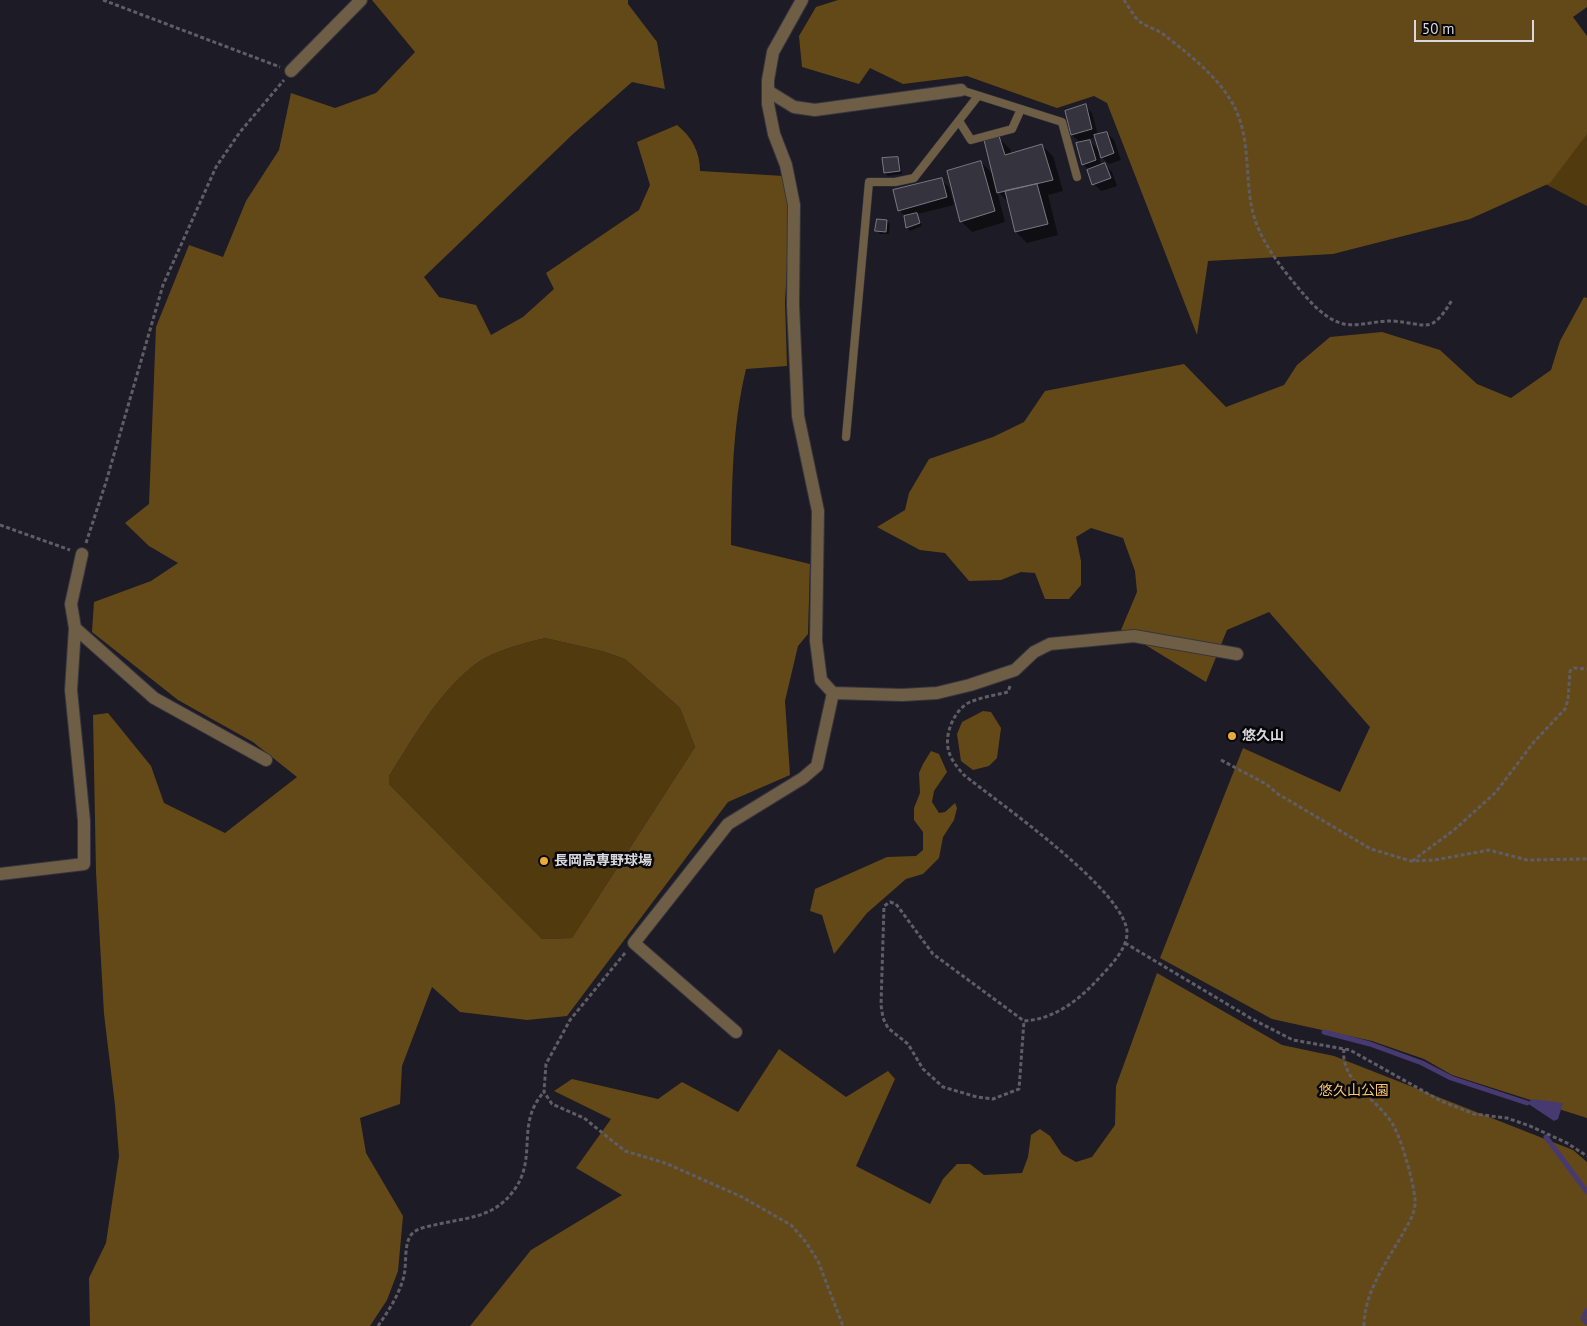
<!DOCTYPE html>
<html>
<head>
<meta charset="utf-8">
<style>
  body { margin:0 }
  #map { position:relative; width:1587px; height:1326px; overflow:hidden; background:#1d1b25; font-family:"PT Sans",sans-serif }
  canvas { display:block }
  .scale { position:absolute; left:1414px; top:20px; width:120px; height:22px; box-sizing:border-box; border:2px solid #d9d8df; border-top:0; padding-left:6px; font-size:15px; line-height:18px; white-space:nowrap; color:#d9d8df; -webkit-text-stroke:4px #07070a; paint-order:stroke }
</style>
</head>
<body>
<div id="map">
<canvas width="1587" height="1326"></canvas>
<div class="scale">50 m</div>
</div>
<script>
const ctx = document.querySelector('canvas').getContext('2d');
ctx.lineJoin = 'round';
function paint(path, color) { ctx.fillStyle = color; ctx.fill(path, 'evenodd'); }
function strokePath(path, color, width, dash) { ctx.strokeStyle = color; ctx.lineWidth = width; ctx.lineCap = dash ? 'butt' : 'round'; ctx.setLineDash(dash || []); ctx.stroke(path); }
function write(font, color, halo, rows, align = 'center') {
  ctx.font = font + ' "PT Sans","Noto Sans JP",sans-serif'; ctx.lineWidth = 5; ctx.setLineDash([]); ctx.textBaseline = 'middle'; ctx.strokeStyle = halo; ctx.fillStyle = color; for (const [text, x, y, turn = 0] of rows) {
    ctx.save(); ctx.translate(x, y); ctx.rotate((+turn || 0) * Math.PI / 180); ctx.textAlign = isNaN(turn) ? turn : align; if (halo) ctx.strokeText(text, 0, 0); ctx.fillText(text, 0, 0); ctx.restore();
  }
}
const green = new Path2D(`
  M1587,83V206L1532,177Z
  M545,638L602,651L625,659L680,708L695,747L572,938L542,939L389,784V776C414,737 436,696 473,666C492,651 521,644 545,638Z`);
const forest = new Path2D(`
  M372,0H628V4L657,42L665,89L632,82L573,134L424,277L439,297L476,305L491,335L523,317L554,289L546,273L639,210L650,185L637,142L677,125C692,137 700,152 700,171L784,176L790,215L785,302L787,366L746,369C732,427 732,485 731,545L810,564L808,634L798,646L785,701L790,775L728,802L567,1016L527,1020L460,1012L432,987L402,1066L400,1104L360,1118L366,1153L403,1216L398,1271L387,1300L370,1326H90L89,1278L106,1243L119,1156L115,1105L104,1014L96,872L93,715L108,713L151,766L164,803L225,833L297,777L253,742L178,700L92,632L94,602L151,581L178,563L149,546L125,523L149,504L156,327L189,245L223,257L246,201L279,150L291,93L335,108L376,93L415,52ZM545,638L602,651L625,659L680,708L695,747L572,938L542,939L389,784V776C414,737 436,696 473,666C492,651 521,644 545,638Z
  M838,0H1587V7L1573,17L1587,36V134L1550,183L1470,219L1333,254L1208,261L1197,335L1107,103L1094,96L1057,108L967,76L903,84L870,68L859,84L802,67L799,36L816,7Z
  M1584,297L1587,298V1118L1452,1075L1424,1059L1372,1041L1272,1019L1160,958L1243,748L1340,792L1370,727L1269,612L1227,630L1206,682L1121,630L1137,592L1135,571L1123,538L1091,528L1076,537L1081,561V585L1069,599H1045L1035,573L1021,572L1001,580L969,581L945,553L920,550L877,527L905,510L909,493L929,459L993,437L1024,422L1045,391L1184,364L1226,407L1284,385L1297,365L1330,337L1382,332L1440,350L1477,384L1511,398L1551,370L1560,341Z
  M983,711L991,712L1001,728L997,758L989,766L973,770L961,761L957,734L962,722Z
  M931,751L939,754L947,772L934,791L932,802L939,813L945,812L955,803L957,808L954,820L943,837L939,858L923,874L906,879L867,913L834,954L822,915L810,911L815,889L887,857L916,856L923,850V832L914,820V808L920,793L919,773L923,764Z
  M1157,973L1282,1045L1334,1056L1573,1150L1587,1162V1326H470L531,1250L622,1195L576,1168L611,1119L554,1091L572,1079L658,1099L682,1082L738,1112L779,1049L846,1097L888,1071L895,1079L856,1166L930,1204L943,1179L957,1164H970L984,1175L1022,1173L1028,1157L1031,1135L1040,1129L1050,1136L1062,1154L1076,1162L1092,1157L1115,1125L1116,1086Z`);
const water = new Path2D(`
  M1533,1099L1563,1103L1558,1119L1554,1121L1527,1103Z`);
const shadow = new Path2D(`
  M1085,106L1092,113L1098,135L1107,133L1114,140L1121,160L1109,164L1098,154L1102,166L1105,165L1112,172L1117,186L1101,191L1094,184L1089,170L1083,164L1081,143L1072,135L1066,112ZM1096,137L1100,152L1090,141L1083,143L1082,141Z
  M999,138L1010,149L1012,154L1041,145L1053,156L1063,191L1048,195L1058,235L1027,243L1016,232L1010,204L997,191L1005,222L972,232L961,221L981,162L994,175Z
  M897,159L900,162L902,174L888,176L885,173Z
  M941,180L949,187L954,205L917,214L922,226L910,231L907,227L905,216L899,210Z
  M887,221L890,224L889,234H880L877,230Z`);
const stream = new Path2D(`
  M1324,1032L1370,1044L1422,1063L1451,1078L1527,1103
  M1546,1137L1587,1192
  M1586,1322L1583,1318L1587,1310`);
const building = new Path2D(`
  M1086,104L1092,129L1071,135L1065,111Z
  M1107,132L1114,153L1101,158L1094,135Z
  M999,136L1005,155L1042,144L1053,180L997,193L984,140Z
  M1090,140L1096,160L1082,165L1076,143Z
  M898,157L900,171L884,173L882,158Z
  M981,161L995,211L960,222L947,171Z
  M1105,163L1111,178L1092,185L1087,170Z
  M942,178L947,197L898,211L893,190Z
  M1037,184L1048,224L1015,232L1005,191Z
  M917,213L920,223L906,228L904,216Z
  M877,219L887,220L886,232L875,231Z`);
const path = new Path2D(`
  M103,0L280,67
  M1124,0C1128,6 1132,13 1137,19C1143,26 1155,28 1163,34C1186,52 1212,72 1228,96C1252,131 1244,170 1252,209C1259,240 1280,266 1300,290C1311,303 1326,320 1344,324C1360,327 1378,320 1393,321C1428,324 1431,335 1452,300
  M0,525L70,550
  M86,543L106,482L163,285L216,167L240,132L284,80
  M1010,686L1008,692C996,695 982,697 970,702C955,709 945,732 948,748C950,759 957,767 964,775C996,801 1131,894 1127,935C1125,951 1111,965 1101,976C1080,999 1056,1019 1024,1021L933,954L896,904L890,902L884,906L881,1005L883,1018L888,1028L908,1044L923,1069L943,1087L977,1097L993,1099L1019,1089L1024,1021
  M1221,760L1266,784L1278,794L1371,849L1411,861L1435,860L1489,850L1527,860L1587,859
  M1412,861L1454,830L1496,792L1533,743L1565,709L1568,700L1570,671L1574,668L1587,669
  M1125,943L1252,1019L1293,1040L1350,1050L1441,1101L1474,1114L1507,1118L1530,1126L1567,1143L1587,1156
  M625,953L570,1020L546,1064L544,1092L552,1104L584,1118L625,1151L665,1163L742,1197L791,1225L805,1241L818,1261L843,1326
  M1344,1049C1340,1081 1376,1098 1392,1123C1401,1137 1414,1183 1415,1200C1416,1213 1408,1224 1402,1235C1386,1263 1364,1293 1364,1326
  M378,1326C389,1310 399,1295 404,1276C407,1263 403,1240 414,1232C421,1227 431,1226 439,1224C466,1218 493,1217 511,1194C540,1160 514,1125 544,1092`);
const service = new Path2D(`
  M961,90L1062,122L1077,177
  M959,121L971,140L1012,129L1021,109
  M846,437L869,182H895L914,178L978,96`);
const minor = new Path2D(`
  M802,0L773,52L768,80V104L774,134L786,165L794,205L793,305L798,416L818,511L816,641L821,680L833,693L902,695L937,693L970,685L1015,670L1034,652L1050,644L1134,636L1237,654
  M291,71L361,0
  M768,91L794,107L815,110L961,90
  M75,628L154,698L266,760
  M0,874L84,864V821L71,690L75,628L71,604L82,554
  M736,1032L634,943L728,824L803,778L817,766L833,693`);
const markers = [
  [1232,736,5,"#e8ab37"],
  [544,861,5,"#e8ab37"]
];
const poiNames = [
  ["悠久山",1242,736],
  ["長岡高専野球場",554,861]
];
const parkNames = [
  ["悠久山公園",1354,1091]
];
paint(green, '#513a0e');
paint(forest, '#644918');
paint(water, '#463a71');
paint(shadow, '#0007');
strokePath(stream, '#463a71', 5);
paint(building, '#35343e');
strokePath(building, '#797884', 1);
strokePath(service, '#37353f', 9);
strokePath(minor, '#37353f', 14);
strokePath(path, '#5f5d66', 3, [4, 2.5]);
strokePath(service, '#6d5e45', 8);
strokePath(minor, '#6d5e45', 12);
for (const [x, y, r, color] of markers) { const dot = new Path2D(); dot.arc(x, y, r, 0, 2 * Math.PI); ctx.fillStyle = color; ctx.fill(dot); strokePath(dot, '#07070a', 2); }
write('bold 14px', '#d9d8df', '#07070a', poiNames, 'left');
write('14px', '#fbc66d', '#07070a', parkNames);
</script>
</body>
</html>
